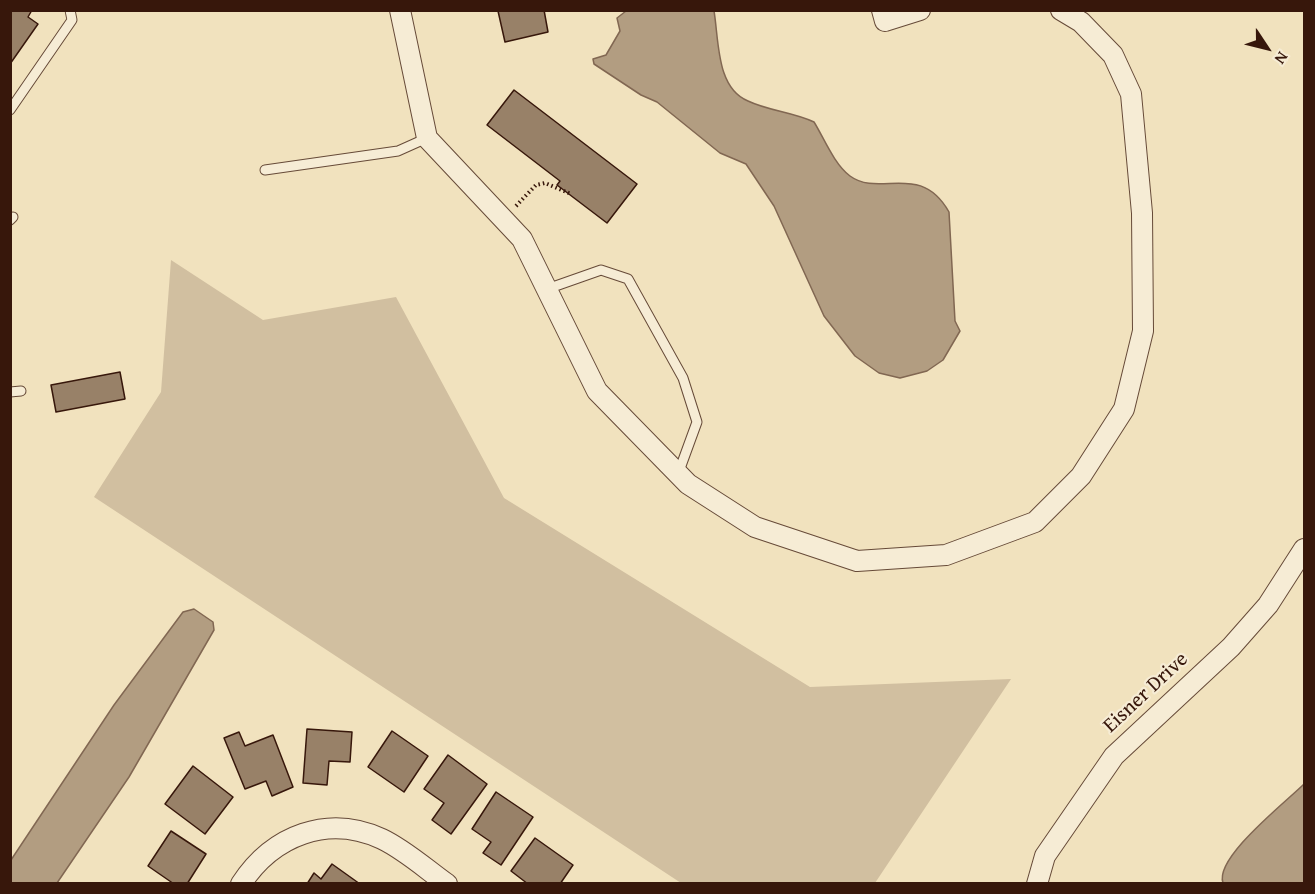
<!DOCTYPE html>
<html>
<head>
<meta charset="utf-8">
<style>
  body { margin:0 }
  #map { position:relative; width:1315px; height:894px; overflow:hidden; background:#f1e2be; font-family:"Gentium Book Plus",serif }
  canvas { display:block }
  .frame { position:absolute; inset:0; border:12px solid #37170b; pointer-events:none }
  .north { position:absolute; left:1237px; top:18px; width:60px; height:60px; -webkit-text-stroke:4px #f6ecd5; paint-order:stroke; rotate:125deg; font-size:16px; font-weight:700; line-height:24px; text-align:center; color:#37170b }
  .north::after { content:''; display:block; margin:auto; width:21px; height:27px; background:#37170b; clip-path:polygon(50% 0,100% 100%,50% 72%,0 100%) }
</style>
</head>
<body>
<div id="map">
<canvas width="1315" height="894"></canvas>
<div class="frame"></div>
<div class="north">N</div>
</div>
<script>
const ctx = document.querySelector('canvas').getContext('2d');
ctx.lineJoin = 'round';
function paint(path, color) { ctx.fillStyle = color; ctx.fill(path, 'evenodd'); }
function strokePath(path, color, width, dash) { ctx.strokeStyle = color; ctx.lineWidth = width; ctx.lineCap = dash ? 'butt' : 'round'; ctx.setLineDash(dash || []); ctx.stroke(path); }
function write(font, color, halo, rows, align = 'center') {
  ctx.font = font + ' "Gentium Book Plus",serif'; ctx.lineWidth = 4.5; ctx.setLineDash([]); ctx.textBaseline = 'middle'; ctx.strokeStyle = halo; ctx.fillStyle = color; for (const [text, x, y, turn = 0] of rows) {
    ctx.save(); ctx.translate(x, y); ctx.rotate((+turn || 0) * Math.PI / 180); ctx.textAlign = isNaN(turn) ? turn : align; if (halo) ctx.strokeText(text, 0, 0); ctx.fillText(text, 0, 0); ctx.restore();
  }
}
const green = new Path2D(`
  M171,260L263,320L396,297L504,498L810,687L1011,679L875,883H681L94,497L161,392Z`);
const water = new Path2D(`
  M626,11H714C719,40 716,88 748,101C769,111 793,112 814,122C824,138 834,164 850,176C880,198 920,161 949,212L955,321L960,331L943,360L927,371L900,378L879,373L855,356L824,316L774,206L746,164L720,153L657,102L641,95L594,64L593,59L606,55L620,31L617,18Z
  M194,609L213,622L214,630L129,777L57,883H11V860L114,705L183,612Z
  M1304,784V883H1223C1214,858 1286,802 1304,784Z`);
const building = new Path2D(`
  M10,10H32L28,17L38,24L10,64Z
  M544,10L548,32L505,42L498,11Z
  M514,90L637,184L607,223L557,185L560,181L487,125Z
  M120,372L125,399L56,412L51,385Z
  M307,729L352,732L350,762L329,761L327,785L303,783Z
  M392,731L428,756L404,792L368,767Z
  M239,732L245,746L273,735L293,787L272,796L266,781L245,789L224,738Z
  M448,755L487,784L451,834L432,820L444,803L424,789Z
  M193,766L233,797L205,834L165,804Z
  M496,792L533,817L501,865L483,853L491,842L472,829Z
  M171,831L206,854L187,884H174L148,866Z
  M535,838L573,865L560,884H528L511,871Z
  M332,864L360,884H307L314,873L321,879Z`);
const path = new Path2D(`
  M516,206L536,185L545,183L571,194`);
const lane = new Path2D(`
  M10,110L72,20L70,10
  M265,170L398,151L427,138
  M10,220L13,217
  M547,289L601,270L628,279L683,378L697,422L678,474
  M10,392L21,391`);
const street = new Path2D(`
  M400,10L427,138L522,239L597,391L688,484L755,527L857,561L946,555L1035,522L1081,476L1124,409L1143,331L1142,213L1131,94L1113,55L1081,22L1061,10
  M882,10L885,21L920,10
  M241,884C273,835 328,814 382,839C405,850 426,869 447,884
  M1037,884L1045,856L1114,756L1231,647L1268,605L1304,549`);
const streetNames = [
  ["Eisner Drive",1146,693,-43]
];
paint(green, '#d1bfa0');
paint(water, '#b29d81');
strokePath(water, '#816752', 1.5);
paint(building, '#988168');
strokePath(building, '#37170b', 1.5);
strokePath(lane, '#664a38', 11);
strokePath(street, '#664a38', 22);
strokePath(path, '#37170b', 4, [1.5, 3]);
strokePath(lane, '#f6ecd5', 9);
strokePath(street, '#f6ecd5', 20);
write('21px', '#37170b', '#f6ecd5', streetNames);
</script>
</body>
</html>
